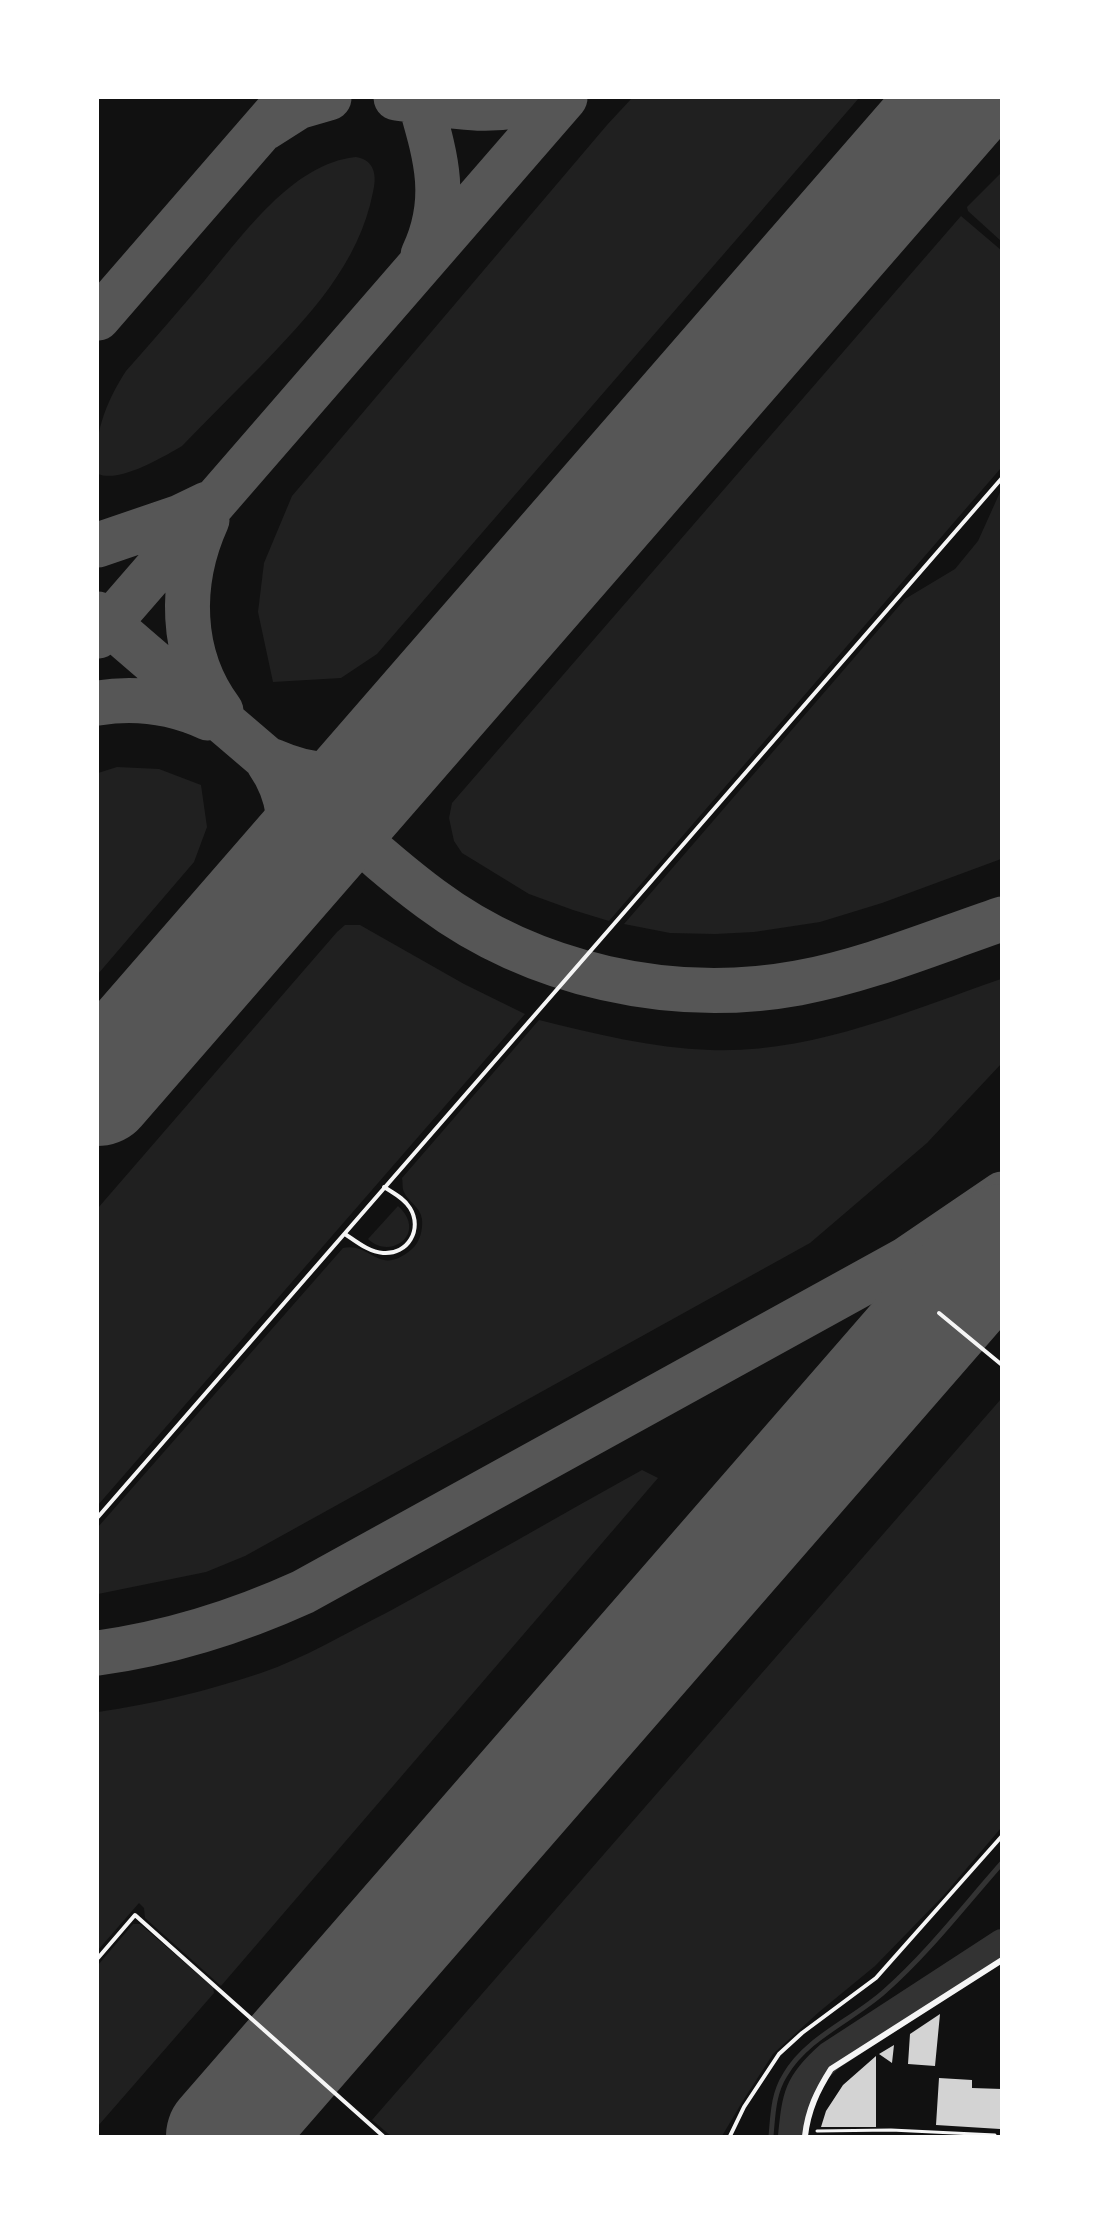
<!DOCTYPE html>
<html>
<head>
<meta charset="utf-8">
<style>
  body { margin:0 }
  #map { position:relative; width:1099px; height:2234px; overflow:hidden; background:#111; font-family:Rubik,sans-serif }
  canvas { display:block }
  .frame { position:absolute; inset:0; border:99px solid #fff; pointer-events:none }
</style>
</head>
<body>
<div id="map">
<canvas width="1099" height="2234"></canvas>
<div class="frame"></div>
</div>
<script>
const ctx = document.querySelector('canvas').getContext('2d');
ctx.lineJoin = 'round';
function paint(path, color) { ctx.fillStyle = color; ctx.fill(path, 'evenodd'); }
function strokePath(path, color, width, dash) { ctx.strokeStyle = color; ctx.lineWidth = width; ctx.lineCap = dash ? 'butt' : 'round'; ctx.setLineDash(dash || []); ctx.stroke(path); }
const green = new Path2D(`
  M632,98H859L377,654L341,678L273,682L258,612L264,563L292,496L607,125Z
  M356,157C375,160 377,176 373,192C359,264 309,316 260,367C234,393 208,419 182,446C163,457 120,483 98,474C92,436 106,402 126,371C153,341 179,310 205,280C243,235 293,163 356,157Z
  M1001,173V241L968,211L967,207Z
  M961,216L1001,250V468L609,921L573,910L529,894L462,853L454,841L449,818L452,803Z
  M1001,490V859L882,903L820,922L754,932L715,934L670,933L624,924L905,599L955,569L978,541Z
  M117,767L159,769L201,785L207,827L194,862L98,974V773Z
  M345,925H360L464,984L525,1014L98,1505V1208L337,932Z
  M1001,979V1064L927,1143L810,1243L245,1556L206,1572L98,1594V1527L343,1248C372,1242 378,1278 412,1249C420,1242 423,1230 422,1219C420,1206 408,1202 404,1192C402,1189 403,1182 402,1178L539,1020C595,1034 652,1048 710,1050C810,1054 909,1011 1001,979Z
  M398,1206C428,1233 391,1261 368,1239Z
  M1001,1399V1828L944,1895L875,1966L819,2012L773,2054L744,2099L722,2136H391L372,2120Z
  M642,1470L658,1478L221,1986L145,1918L144,1908L139,1903L98,1950V1712C153,1704 207,1691 261,1673C305,1658 346,1633 388,1612C473,1566 557,1517 642,1470Z
  M133,1924H140L213,1987L214,1993L98,2126V1965Z`);
const stream = new Path2D(`
  M771,2136C773,2115 773,2094 785,2075C807,2037 853,2020 885,1991C928,1953 964,1906 1002,1863`);
const river = new Path2D(`
  M793,2136C797,2097 798,2084 830,2056L1002,1944`);
const taxiway = new Path2D(`
  M396,98C450,105 492,117 545,98
  M419,98C435,154 450,198 423,255
  M265,128L298,107L329,98
  M932,130L949,98
  M98,318L289,98
  M207,520C179,582 179,655 221,711
  M98,545L180,517L207,504
  M98,614C163,671 230,727 296,784C340,822 383,864 431,899C533,975 672,1006 798,983C868,970 934,942 1002,919
  M98,636L565,98
  M98,703C136,697 173,702 208,718
  M273,761C325,784 359,777 401,740
  M260,902C268,890 277,879 282,866C296,832 289,792 268,762
  M902,1355L1002,1220
  M98,1653C170,1643 237,1622 303,1592L905,1260L1002,1194`);
const runway = new Path2D(`
  M98,1089L960,98
  M223,2136L1002,1241`);
const building = new Path2D(`
  M940,2014L935,2066L908,2064L910,2034Z
  M894,2045L892,2063L879,2054Z
  M876,2056V2127H821L826,2111L843,2085Z
  M939,2078L972,2080V2088L1002,2089L1000,2129L936,2125Z`);
const path = new Path2D(`
  M817,2131L891,2130L995,2135`);
const service = new Path2D(`
  M345,1234C357,1242 369,1252 383,1253C408,1255 423,1229 410,1208C404,1198 393,1193 384,1187
  M939,1313L1002,1365
  M98,1517L1002,478
  M98,1958L135,1915L383,2136
  M730,2136L744,2107L779,2054L802,2033L876,1978L1002,1836`);
const minor = new Path2D(`
  M805,2136C808,2110 817,2091 831,2069L1002,1960`);
paint(green, '#202020');
strokePath(stream, '#333', 5);
strokePath(river, '#333', 30);
strokePath(taxiway, '#565656', 45);
strokePath(runway, '#565656', 114);
paint(building, '#d3d3d3');
strokePath(path, '#f5f5f5', 3);
strokePath(service, '#f5f5f5', 4);
strokePath(minor, '#f5f5f5', 6);
</script>
</body>
</html>
